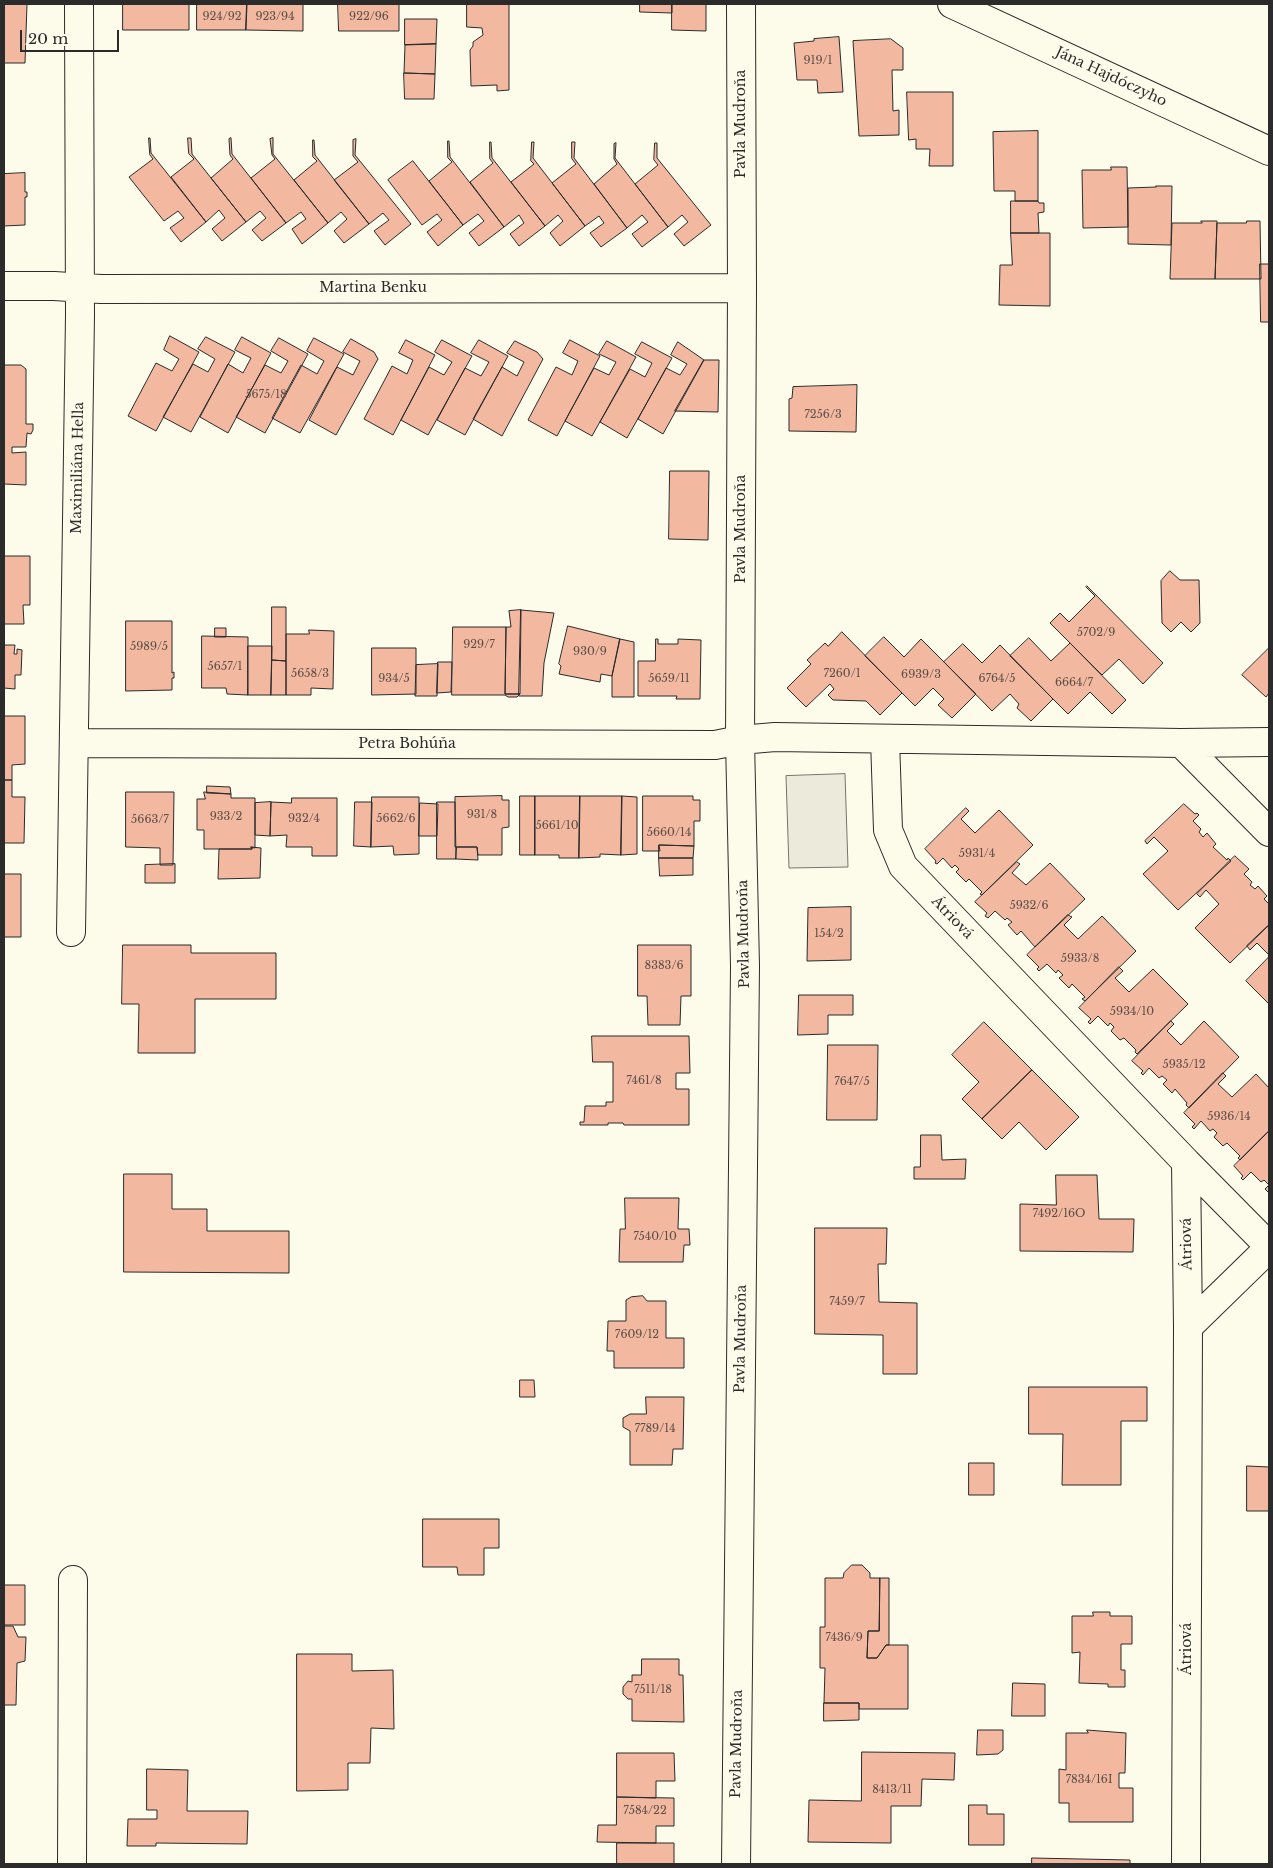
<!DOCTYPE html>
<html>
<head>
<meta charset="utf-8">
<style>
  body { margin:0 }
  #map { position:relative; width:1273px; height:1868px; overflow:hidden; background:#fdfbea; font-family:"Libre Baskerville",serif }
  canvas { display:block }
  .frame { position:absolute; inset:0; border:5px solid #2b2b2b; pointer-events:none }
  .scale { position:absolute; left:20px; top:30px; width:99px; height:22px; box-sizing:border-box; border:2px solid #2b2b2b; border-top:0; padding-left:6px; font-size:15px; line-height:18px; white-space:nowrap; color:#2b2b2b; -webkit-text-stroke:4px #fdfbea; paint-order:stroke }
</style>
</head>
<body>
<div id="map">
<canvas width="1273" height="1868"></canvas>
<div class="frame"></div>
<div class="scale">20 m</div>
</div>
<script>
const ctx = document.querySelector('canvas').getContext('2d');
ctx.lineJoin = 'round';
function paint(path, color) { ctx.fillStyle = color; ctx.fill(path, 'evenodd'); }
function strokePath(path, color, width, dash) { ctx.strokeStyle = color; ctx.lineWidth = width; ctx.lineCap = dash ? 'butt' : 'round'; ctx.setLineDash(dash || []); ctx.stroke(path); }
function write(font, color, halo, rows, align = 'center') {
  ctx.font = font + ' "Libre Baskerville",serif'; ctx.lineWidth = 4; ctx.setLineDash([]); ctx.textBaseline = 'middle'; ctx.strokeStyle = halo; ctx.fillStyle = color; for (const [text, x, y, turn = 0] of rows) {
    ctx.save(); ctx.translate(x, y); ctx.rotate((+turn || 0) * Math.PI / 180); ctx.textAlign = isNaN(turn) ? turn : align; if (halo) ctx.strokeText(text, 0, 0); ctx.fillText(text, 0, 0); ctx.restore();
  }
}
const green = new Path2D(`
  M845,774L848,867L789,868L786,776Z`);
const building = new Path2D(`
  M4,4H27L25,63H4Z
  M123,4H189V30H123Z
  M197,4H247L246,30H197Z
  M247,4H303V31L246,30Z
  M338,4H399V31H339Z
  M467,4H509V90L497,91V85L471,86L470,50L473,46V42L483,35L482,28L467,27Z
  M640,4H672V13L640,12Z
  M672,4H706V31L672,30Z
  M405,19H437L436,44L405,45Z
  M839,37L843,92L818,93L817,80H797L794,43L814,41V39Z
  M891,39L903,48V70H892L893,111L899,110V135L859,136L853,41Z
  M436,44L435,74L404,73L405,45Z
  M404,73L435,74L434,99H405Z
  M907,92H953V166H929L930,149H916V139L909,140Z
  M1038,131V201H1015V191H994L993,132Z
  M149,138H150L151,153L206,222L181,242L170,228L184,218L178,211L164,221L129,177L153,159L150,155Z
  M188,138H191L192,154L246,222L222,241L212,229L225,218L219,210L206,222L171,177L194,159L189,154Z
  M231,138L232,154L286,223L262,241L252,230L266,218L260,211L246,222L211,178L233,159L230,155L229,139Z
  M273,138V154L328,223L302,244L292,229L306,219L301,212L286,223L251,178L275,159L272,155L270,139Z
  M356,139L355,155L411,224L385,245L374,231L389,220L383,213L369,224L334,180L358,162L353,156V140Z
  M313,140H314L315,155L369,224L344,243L334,231L347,219L341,212L328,223L294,180L317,161L313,157Z
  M448,141H449L450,157L504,227L479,246L469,233L484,221L478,214L463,225L429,181L452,162L448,158Z
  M490,142H491L492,158L545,226L519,246L510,234L524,223L519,215L504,227L470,182L493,163L490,159Z
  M532,142H534L533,158L585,226L560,246L550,233L563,221L558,215L545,226L511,182L534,164L531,161Z
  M572,142H575L574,158L627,228L601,247L590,233L604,223L599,216L585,226L552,183L576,164L572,159Z
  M616,143L615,158L668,227L642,247L632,234L648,222L642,215L627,228L594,184L617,164L614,159V144Z
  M655,143H657V158L711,225L684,246L674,234L688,222L682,215L668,227L635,184L658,165L654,160Z
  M413,161L463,225L438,246L427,232L442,220L437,214L422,225L388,180Z
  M1111,167H1127L1128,227L1083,228L1082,170H1111Z
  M25,173V192H27V197H25V225L4,226V174Z
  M1156,186H1172L1171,245L1128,244V188L1156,187Z
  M1011,201H1038L1039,203H1044V212L1038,213L1039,233H1011Z
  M1201,221H1217L1215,279H1170L1172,223H1202Z
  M1247,221H1260L1261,279H1215L1217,223H1246Z
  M1011,233H1050V306L999,305L1000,265H1012Z
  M1260,264H1269V322H1261Z
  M170,336L199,352L156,431L128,416L156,363L172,371L179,359L164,350Z
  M206,337L235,352L191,432L163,417L193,364L208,372L215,359L198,349Z
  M242,337L271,353L228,433L200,417L228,364L243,373L251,358L235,350Z
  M279,338L308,354L265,433L236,417L265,365L281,373L288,361L271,351Z
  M314,338L344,354L300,433L272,418L301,365L317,374L324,361L307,351Z
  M351,339L374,352L378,359L336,435L309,420L337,367L353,375L360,361L343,352Z
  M406,340L435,355L393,435L364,419L392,366L407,374L413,360L399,353Z
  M442,340L472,356L428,435L401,420L429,367L444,375L452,362L435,352Z
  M479,340L508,356L465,435L437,420L465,368L481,376L489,362L471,353Z
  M570,340L600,356L557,436L528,420L556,367L572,375L578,361L563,353Z
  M515,341L537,352L543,359L502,436L473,419L502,367L517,376L524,362L507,353Z
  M607,341L636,357L592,436L565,421L594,368L609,375L616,362L599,354Z
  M642,342L672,358L627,438L600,422L630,369L645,377L652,363L635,354Z
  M678,342L704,360L663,434L638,419L666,368L680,375L687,364L671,355Z
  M704,360H719L718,412L675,411Z
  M4,365H21L26,369V424H33V430L31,434L27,433L26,447H12V453L26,452V485L4,484Z
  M857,385L856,432L789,431V399L792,398L793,387Z
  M670,471H709L708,540L669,539Z
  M4,556H30V605H23L24,624H4Z
  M1170,571L1180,580H1199L1200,623L1191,632L1181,622L1171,632L1162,623L1161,581Z
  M1087,586L1163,663L1143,684L1119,659L1102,675L1050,623L1060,613L1069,622L1095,596L1086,587Z
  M272,607H286V661L272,660Z
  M521,610L554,613L544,663L542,696H519Z
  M521,610L520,694H505L506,627H511L509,611Z
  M126,621H172V673L174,672V678H172V690L126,691Z
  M568,626L620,639L612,676L601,674L600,682L559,674L561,666L559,664Z
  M453,627H506L505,694H520L517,697H508L505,695H452Z
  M215,628H226V637H215Z
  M309,630L334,631L333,689L311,688V695H286V634H309Z
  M842,632L902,693L880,715L866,701L833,700L828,695L834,689L830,684L806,707L787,688L811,664L807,660L825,643L828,646Z
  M202,636L248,637V695L227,694L226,688H202Z
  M884,637L904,657L921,639L976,694L952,718L938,705L944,699L933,688L915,706L865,656Z
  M1029,638L1051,661L1070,643L1126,700L1112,714L1090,692L1068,714L1010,656Z
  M620,639L634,642V697H612V676Z
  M656,639H658V644H678V639L701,640L700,699H676L677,696H638V661H655Z
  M963,644L982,663L1000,645L1053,699L1031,721L1017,708L1019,704L1010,694L992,711L944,662Z
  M4,645H15L14,654H17V649L22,650L21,675H15V689L4,688Z
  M248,646H272L271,695H248Z
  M372,648H416V694L372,695Z
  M1269,648V693L1266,697L1242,675Z
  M272,660L286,661V695H271Z
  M438,662H452L451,692L437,693Z
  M438,664L437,696H415L416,665Z
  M4,716H25V764L12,765V780H4Z
  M4,780H12V797H25L24,843H4Z
  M207,786L230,787L231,794L207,793Z
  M126,792H174L173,865H160V848L126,847Z
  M204,792L231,794V798H255V848L251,847L252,849H204V830H197V799H205Z
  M502,796V800H509V827L502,828V855H478L477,847H455V797Z
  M520,796H535V855H520Z
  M535,796H580L579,858H559V855H535Z
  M580,796H622L621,855L600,854V857L579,858Z
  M622,796L637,797V854L621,855Z
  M643,796H693V800H700V821H694V846L659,845L660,851H643Z
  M372,797H419V854L394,855L393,846L371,847Z
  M292,798H337V856H312V847H286L287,835L270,836L271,802L291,803Z
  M271,802L270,836L255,835V803Z
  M355,802H372L371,847L354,846Z
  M437,802H455L456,859H437Z
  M420,803L438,804L437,836H419Z
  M1184,804L1195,814L1197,813L1199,815L1193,821L1201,829L1199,832L1203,837L1207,833L1216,844L1213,847L1227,860L1228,858L1231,861L1178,910L1143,874L1168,851L1154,837L1147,844L1145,841Z
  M966,808L969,811L961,819L975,833L999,810L1033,845L982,895L980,894L982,892L969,879L966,882L956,872L959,869L955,865L952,868L943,858L937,864L935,863L936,861L925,849Z
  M659,845L694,846L693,858H659Z
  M251,847L261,848L260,878L218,879L219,849H252Z
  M457,847H477L478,860L456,859Z
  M1235,856L1249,869L1244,874L1252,882L1250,885L1255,889L1258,886L1267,896L1264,899L1269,904V925L1230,963L1195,928L1219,904L1206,890L1200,897L1197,894Z
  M659,858H693V875L660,876Z
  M1017,862L1020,864L1012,873L1026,885L1050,863L1085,899L1035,947L1021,931L1017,935L1008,925L1012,922L1007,918L1005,920L995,911L988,918L985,916L987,913L975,902Z
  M175,864V883H145V865Z
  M4,874H21V937H4Z
  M851,907V960L807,961L808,908Z
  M1068,915L1072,917L1064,925L1078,939L1102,916L1136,951L1085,1001L1082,999L1085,997L1072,984L1069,988L1059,978L1063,975L1058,970L1056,973L1047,964L1039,971L1037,969L1039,967L1027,955Z
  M1269,925V955L1257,943L1250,950L1247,946Z
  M123,945H191V953H276V999H195V1053H138L139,1004H122Z
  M638,945H691V996H681L680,1025H648L647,996H638Z
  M1269,957V1004L1246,981Z
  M1119,967L1123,971L1115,978L1129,992L1153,969L1188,1004L1137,1054L1135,1052L1136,1050L1124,1038L1120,1040L1111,1031L1114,1027L1110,1023L1108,1026L1098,1016L1090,1024L1088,1022L1091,1019L1079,1008Z
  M799,995H853V1015H828V1034L798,1035Z
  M1171,1021L1174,1024L1167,1031L1181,1045L1204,1021L1239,1057L1189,1108L1186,1105L1187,1103L1175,1089L1172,1093L1163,1084L1167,1080L1162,1076L1159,1078L1149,1068L1143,1075L1141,1073L1143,1071L1132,1061Z
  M984,1022L1032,1070L982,1119L962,1099L979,1082L952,1055Z
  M592,1036H689L690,1073H676V1089H689V1125H624L623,1123H608V1125H580V1122H584L585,1106H606V1102H613V1062H593Z
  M828,1045H878L877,1120H827Z
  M1032,1070L1079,1117L1046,1150L1019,1122L1002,1139L982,1119Z
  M1223,1073L1226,1076L1218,1084L1232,1097L1256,1074L1269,1088V1131L1240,1160L1238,1158L1240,1156L1227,1143L1223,1146L1214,1137L1217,1133L1213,1129L1210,1131L1201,1121L1194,1129L1192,1127L1195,1124L1184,1113Z
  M1269,1131V1193L1265,1189L1269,1185L1264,1180L1261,1182L1251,1172L1243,1180L1241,1178L1243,1176L1234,1166Z
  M921,1135H941L942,1160L966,1159L965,1179H914V1167H920Z
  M124,1174H172V1209H207V1231H289V1273L124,1272Z
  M1056,1175H1097L1099,1219H1134L1133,1252L1020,1251V1204L1056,1205Z
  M625,1198H679L678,1229H689L690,1245H684L683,1262H619L620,1229H625Z
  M815,1228H887L886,1264H878L879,1302L917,1303V1374H883V1335L815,1334Z
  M643,1296L647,1301H666V1338H684V1368H614V1351H607L608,1321H626V1300L631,1297Z
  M520,1380H534L535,1397H520Z
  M1029,1387H1147V1421H1121V1485H1062L1063,1434H1029Z
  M646,1397H684L683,1449H673L672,1465H630V1431L623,1427V1418L630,1414H646Z
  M969,1463H994V1495H969Z
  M1247,1466L1269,1467V1511H1247Z
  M423,1519H499V1548H484V1575H458L457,1567H423Z
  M852,1565H862L870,1573V1578H880L879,1631H868L867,1658H877L886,1645H908V1709H859V1703H824L825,1668H820V1627H825V1578H843L844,1573Z
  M880,1578H889V1645H886L877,1658H867L868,1631H879Z
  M4,1585H25V1625H4Z
  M1093,1612H1110V1616H1132V1644H1121V1670H1125V1687H1108V1684L1079,1683L1080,1652L1072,1653V1616H1093Z
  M4,1626H13L18,1637H26L25,1661L17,1663L16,1705H4Z
  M297,1654H352V1671L393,1670L394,1729L371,1728L370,1763H348V1790L297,1791Z
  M642,1659H679V1675H683L684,1722L632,1721V1699H628L623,1694V1687L628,1681L632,1682V1675H641Z
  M1013,1683L1045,1684V1716H1012Z
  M824,1703H859V1720L824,1721Z
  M978,1730H1003V1750L998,1754L977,1755Z
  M1087,1730L1126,1733L1125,1773H1119V1788H1133V1822H1069V1803H1059V1769L1066,1770V1733H1088Z
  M862,1752L955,1753L954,1780L922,1779L921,1806H891V1843L808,1842L809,1800L861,1801Z
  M617,1753H674L675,1781H656V1798L617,1797Z
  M147,1769L188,1770L187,1811H248L247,1844L156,1843V1846H127L128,1819H157V1810H147Z
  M617,1797L674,1798V1826H656V1843L597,1842L598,1825H616Z
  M969,1805H987V1814H1004V1845H969Z
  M617,1843H674V1864H617Z
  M1032,1858L1130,1860V1864H1032Z`);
const minor = new Path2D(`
  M952,4L1269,151
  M4,286H54L101,289L742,288
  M885,739L888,830L903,866L1186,1162L1188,1327L1186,1864
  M74,743L715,745L740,740L775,737L1181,743L1269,742
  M1181,743L1269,832
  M71,932L80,315L79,4
  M1186,1162L1269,1246
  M1188,1327L1269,1248
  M72,1864L73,1580
  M736,1864L745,966L740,740L742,288L741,4`);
const numberNames = [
  ["924/92",222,17],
  ["923/94",275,17],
  ["922/96",369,17],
  ["919/1",818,61],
  ["5675/18",266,395],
  ["7256/3",823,415],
  ["5702/9",1096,633],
  ["929/7",479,645],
  ["5989/5",149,647],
  ["930/9",590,652],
  ["5657/1",225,667],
  ["5658/3",310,674],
  ["7260/1",842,674],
  ["6939/3",921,675],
  ["934/5",394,679],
  ["5659/11",669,679],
  ["6764/5",997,679],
  ["6664/7",1074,683],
  ["931/8",482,815],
  ["933/2",226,817],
  ["932/4",304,819],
  ["5662/6",396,819],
  ["5663/7",150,820],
  ["5661/10",557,826],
  ["5660/14",669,833],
  ["5931/4",977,854],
  ["5932/6",1029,906],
  ["154/2",829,934],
  ["5933/8",1080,959],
  ["8383/6",664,966],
  ["5934/10",1132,1012],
  ["5935/12",1184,1065],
  ["7461/8",644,1081],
  ["7647/5",852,1082],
  ["5936/14",1229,1117],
  ["7492/16O",1059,1214],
  ["7540/10",655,1237],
  ["7459/7",847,1302],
  ["7609/12",637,1335],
  ["7789/14",655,1429],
  ["7436/9",844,1638],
  ["7511/18",653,1690],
  ["7834/16I",1089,1780],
  ["8413/11",892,1790],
  ["7584/22",645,1811]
];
const streetNames = [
  ["Jána Hajdóczyho",1111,77,25],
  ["Pavla Mudroňa",741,124,-90],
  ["Martina Benku",373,288],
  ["Maximiliána Hella",78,468,-89],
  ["Pavla Mudroňa",741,529,-90],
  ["Petra Bohúňa",407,744],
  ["Átriová",952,918,46],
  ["Pavla Mudroňa",744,934,-91],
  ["Átriová",1187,1244,-91],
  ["Pavla Mudroňa",741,1339,-89],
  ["Átriová",1187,1649,-90],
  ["Pavla Mudroňa",737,1744,-89]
];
paint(green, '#ecebdb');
strokePath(green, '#74746e', 1);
paint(building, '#f2b8a0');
strokePath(building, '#2b2b2b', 1);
strokePath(minor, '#2b2b2b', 30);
strokePath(minor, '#fdfbea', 28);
write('11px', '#5d4e48', null, numberNames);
write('14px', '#2b2b2b', '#fdfbea', streetNames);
</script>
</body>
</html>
